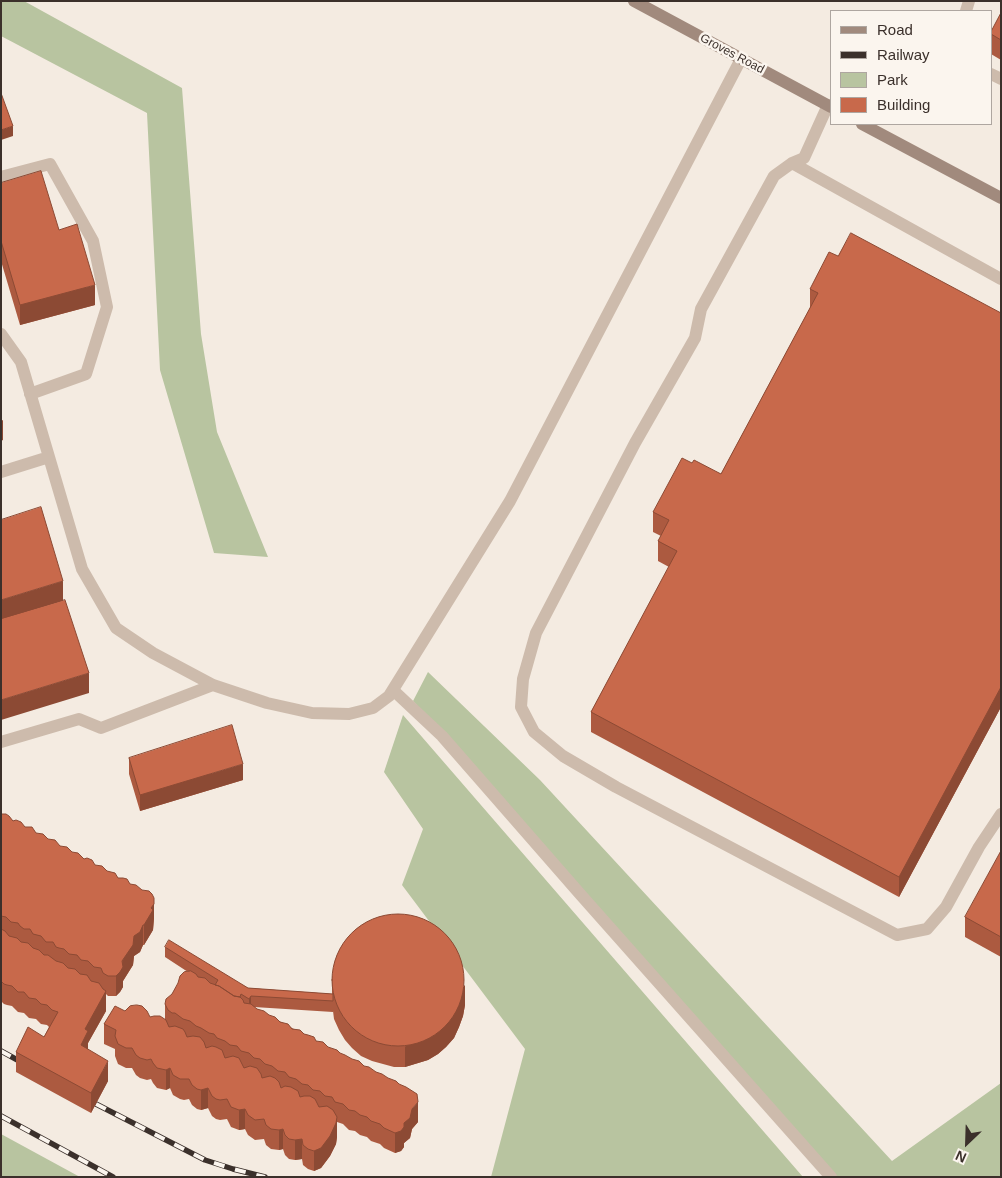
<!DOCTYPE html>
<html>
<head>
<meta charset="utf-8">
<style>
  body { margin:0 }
  #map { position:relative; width:1002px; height:1178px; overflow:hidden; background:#f4ebe1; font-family:Helvetica,sans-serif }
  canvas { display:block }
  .frame { position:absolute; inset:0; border:2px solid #3b302b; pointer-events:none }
  .legend { position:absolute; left:830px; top:10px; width:162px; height:115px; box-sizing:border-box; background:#fbf5ee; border:1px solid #aea6a0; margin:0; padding:6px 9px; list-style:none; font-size:15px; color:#3b302b }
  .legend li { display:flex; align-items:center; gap:10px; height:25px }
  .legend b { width:25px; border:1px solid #aea6a0 }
  .north { position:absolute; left:942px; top:1118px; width:50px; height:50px; -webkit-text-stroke:4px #fbf5ee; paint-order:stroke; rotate:204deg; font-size:14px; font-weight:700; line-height:20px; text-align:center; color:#3b302b }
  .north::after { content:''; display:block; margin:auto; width:18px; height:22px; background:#3b302b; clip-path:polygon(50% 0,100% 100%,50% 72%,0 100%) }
</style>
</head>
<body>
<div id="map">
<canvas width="1002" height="1178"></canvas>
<div class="frame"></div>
<ul class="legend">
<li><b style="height:6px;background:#a18a7d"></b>Road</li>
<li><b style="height:6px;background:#3b302b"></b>Railway</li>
<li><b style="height:14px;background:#b8c4a0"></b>Park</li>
<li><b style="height:14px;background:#c8694b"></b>Building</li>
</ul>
<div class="north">N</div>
</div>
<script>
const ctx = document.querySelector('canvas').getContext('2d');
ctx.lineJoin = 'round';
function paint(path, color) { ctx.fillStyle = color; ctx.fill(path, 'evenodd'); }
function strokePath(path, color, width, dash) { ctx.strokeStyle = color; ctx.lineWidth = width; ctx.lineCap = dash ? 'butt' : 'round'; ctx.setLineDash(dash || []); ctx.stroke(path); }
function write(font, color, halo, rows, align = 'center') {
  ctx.font = font + ' Helvetica,sans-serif'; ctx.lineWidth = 5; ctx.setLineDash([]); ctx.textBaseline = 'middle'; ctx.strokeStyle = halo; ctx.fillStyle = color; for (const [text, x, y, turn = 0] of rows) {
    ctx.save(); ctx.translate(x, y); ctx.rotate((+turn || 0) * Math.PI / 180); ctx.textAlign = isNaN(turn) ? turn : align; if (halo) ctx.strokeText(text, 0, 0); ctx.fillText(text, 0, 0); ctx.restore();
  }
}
const green = new Path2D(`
  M1,1H24L182,88L201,334L217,432L268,557L214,553L160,370L147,113L1,36Z
  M428,672L540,780L892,1161L1001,1083V1177H837L697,1022L413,701Z
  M403,715L803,1177H491L525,1049L402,885L423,829L384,772Z
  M1,1134L80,1177H1Z`);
const lane = new Path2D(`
  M966,11L969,1
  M991,74L1001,79
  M828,105L804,158L792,163L774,176L701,309L695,338L635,443L536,633L523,679L521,707L534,732L563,756L616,787L897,935L927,929L946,907L979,847L1001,814
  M792,163L1001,279
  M1,177L50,164L93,241L107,307L86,374L30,394
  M1,334L21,362L82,569L116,628L153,653L213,685L267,703L312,713L349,714L373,708L389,696L510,501L741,59
  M1,472L49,457
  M393,690L442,736L580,894L831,1177
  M1,742L79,719L101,728L213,685`);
const secondary = new Path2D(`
  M634,1L831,107
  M862,124L1001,198`);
const rail = new Path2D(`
  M1,1051L21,1062
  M96,1104L205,1160L233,1169L265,1177
  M1,1116L113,1177`);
const wall = new Path2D(`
  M1001,13V60L991,54V32Z
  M1,183L59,230L95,305L20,325L1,261Z
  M838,256L1001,313V707L899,897L591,732V712L669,567L658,561V541L661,536L653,532V512L692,463L721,474L810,308V289Z
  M129,758L243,780L140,811L129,774Z
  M1,814L118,878L154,918L153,930L144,945H143L140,952L134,956L133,965L123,981V987L120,992L116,996H108L106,994V1011L88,1043V1049L108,1081L91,1113L16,1072V1052L44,1037L49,1027L47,1025L41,1024L36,1019L29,1018L24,1013L18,1012L12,1006L7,1005L4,1004L1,1001Z
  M1001,851V957L965,937V917Z
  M165,947L248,988L332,994V976L465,1005L463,1016L459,1027L454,1038L446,1047L438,1054L428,1060L405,1067H394L372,1061L361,1056L352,1048L345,1040L339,1030L334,1019L333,1011V1012L254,1007L257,1009L316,1041L418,1122L412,1129L410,1138L404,1143V1147L401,1151L395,1153L384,1148L380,1144L371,1141L367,1137L360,1135L355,1131L349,1130L343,1124L337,1122V1137L336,1144L330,1156L321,1168L314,1171L308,1169L303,1165L302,1159L295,1160L289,1159L285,1155L283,1149L279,1150L271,1149L266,1145L264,1139L255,1140L248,1135L245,1129L239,1130L231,1127L227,1119L220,1120L216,1119L212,1116L208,1108L201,1110L197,1109L192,1105L189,1099L184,1100L180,1099L173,1095L170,1088L166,1090L157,1088L153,1083L151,1079L147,1080L140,1078L136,1075L132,1068H126L118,1064L115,1056V1049L104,1044V1024L125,1011L150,1017L165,1020V1004L188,972L165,957Z`);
const shadedWall = new Path2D(`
  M13,126V136L1,140V130Z
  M95,285V305L20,325V305Z
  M3,420V440L1,441V421Z
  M63,581V601L1,620V600Z
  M89,673V693L1,720V700Z
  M1001,687V707L899,897V877Z
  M243,764V780L140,811V795Z
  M154,898V918L153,930L144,945V925Z
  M143,925V945L140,952L134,956L133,965L123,981V987L120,992L116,996V976L134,936Z
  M465,985V1005L463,1016L459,1027L454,1038L446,1047L438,1054L428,1060L405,1067V1047Z
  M106,991V1011L88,1043V1051L81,1045L85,1029Z
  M251,996V1007L249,1010V999Z
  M108,1061V1081L91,1113V1093Z
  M170,1068V1088L166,1090V1070Z
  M208,1088V1108L201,1110V1090Z
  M418,1102V1122L412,1129L410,1138L404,1143V1147L401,1151L395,1153V1133L404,1123L412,1109Z
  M245,1109V1129L239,1130V1110Z
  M337,1117V1137L336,1144L330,1156L321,1168L314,1171V1151Z
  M283,1129V1149L279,1150V1130Z
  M302,1139V1159L295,1160V1140Z`);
const building = new Path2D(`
  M1001,13V40L991,34V32Z
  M1,93L13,126L1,130Z
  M41,171L59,230L77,224L95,285L20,305L1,241V183Z
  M851,233L1001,313V687L899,877L591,712L677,551L658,541L669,520L653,512L682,458L692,463L694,460L721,474L818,293L810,289L829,252L838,256Z
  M41,507L63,581L1,600V520Z
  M65,600L89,673L1,700V619Z
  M232,725L243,764L140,795L129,758Z
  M1,814H6L9,816L13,821L16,820L21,822L25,827H32L36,833L43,834L48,839L55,840L60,846L67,847L72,852L78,853L84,859L87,858L92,860L95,865L102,866L107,871L115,873L118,878H123L127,879L130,884L136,885L142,890L149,891L152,894L154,898V904L151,908L153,910L144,925H143L140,932L134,936L133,945L122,961L123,967L120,972L116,976H108L103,973L101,968L94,967L88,961L81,960L77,955L69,954L64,949L59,948L56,947L53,942H46L41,936L33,934L30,929H24L20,926L18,923L11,922L6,917L1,916Z
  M1001,851V937L965,917Z
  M332 980a66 66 0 1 1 132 0a66 66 0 1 1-132 0Z
  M1,929L5,931L9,936L17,938L21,942L28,943L33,948L39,950L44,955H48L56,961L63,963L68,968L75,969L80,974L87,975L91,981L99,983L103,989L106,991L85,1029L88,1031L81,1045L108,1061L91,1093L16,1052L28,1027L44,1037L58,1012L52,1010L47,1005L41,1004L36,999L29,998L24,992H18L12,986L7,985L4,984L1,981Z
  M169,940L248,988L333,994V1001L251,996L249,999L241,994L240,997L234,996L219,986L215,985L218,980L165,947Z
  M191,971L196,974L198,977L205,978L210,983L219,986L234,996L240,997L243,1000L244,1003L251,1004L257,1009L264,1011L269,1015L275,1017L280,1022L288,1024L292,1029L300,1030L304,1034L308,1035L314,1037L316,1041L323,1042L328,1047L337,1050L340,1053L345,1055L352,1059L359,1061L364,1066L369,1067L376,1072L382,1074L388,1078L396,1081L399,1084L406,1087L417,1094L418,1102L412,1109L410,1118L404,1123V1127L401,1131L395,1133L384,1128L380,1124L371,1121L367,1117L360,1115L355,1111L349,1110L343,1104L335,1102L332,1097L325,1096L320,1091L313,1090L308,1085L302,1084L296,1079L289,1077L285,1072L278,1071L272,1066L265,1064L260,1059L254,1058L249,1053L241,1051L237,1046L230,1045L225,1041L217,1038L214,1034L209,1033L201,1028L196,1026L190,1021L183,1019L175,1013H172L168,1010L165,1004L166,999L172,994L178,983L180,976L184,972Z
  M137,1005L142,1006L147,1011L150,1017L154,1016H160L166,1020L169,1027L175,1026L183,1029L185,1032L187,1037L193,1036L200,1037L204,1042L206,1048L212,1046L216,1047L222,1050L225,1058L233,1056L239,1058L244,1068L250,1066L257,1068L261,1074L262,1078L270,1076L275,1078L279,1082L281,1088L285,1086L291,1087L298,1091L300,1097L304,1096H310L315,1099L319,1107L327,1106L333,1110L337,1117L336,1123L330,1136L321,1148L314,1151L308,1149L303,1145L302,1139L295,1140L289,1139L285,1135L283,1129L279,1130L271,1129L266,1125L264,1119L255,1120L248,1115L245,1109L239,1110L231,1107L227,1099L220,1100L216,1099L212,1096L208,1088L201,1090L197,1089L192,1085L189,1079H180L173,1075L170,1068L166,1070L157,1068L153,1063L151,1059L147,1060L140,1058L136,1055L132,1048H126L118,1044L115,1036L116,1030L104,1024L115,1006L125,1011L130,1006Z`);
const streetNames = [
  ["Groves Road",732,54,28]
];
paint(green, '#b8c4a0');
strokePath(lane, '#cdbbac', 12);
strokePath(secondary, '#a18a7d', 12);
strokePath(rail, '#3b302b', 5.5);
strokePath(rail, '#fbf5ee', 4, [11]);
paint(wall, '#ac5a40');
paint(shadedWall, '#8c4a34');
paint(building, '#c8694b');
strokePath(building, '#8c4a34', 1);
write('12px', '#3b302b', '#fbf5ee', streetNames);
</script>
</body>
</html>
